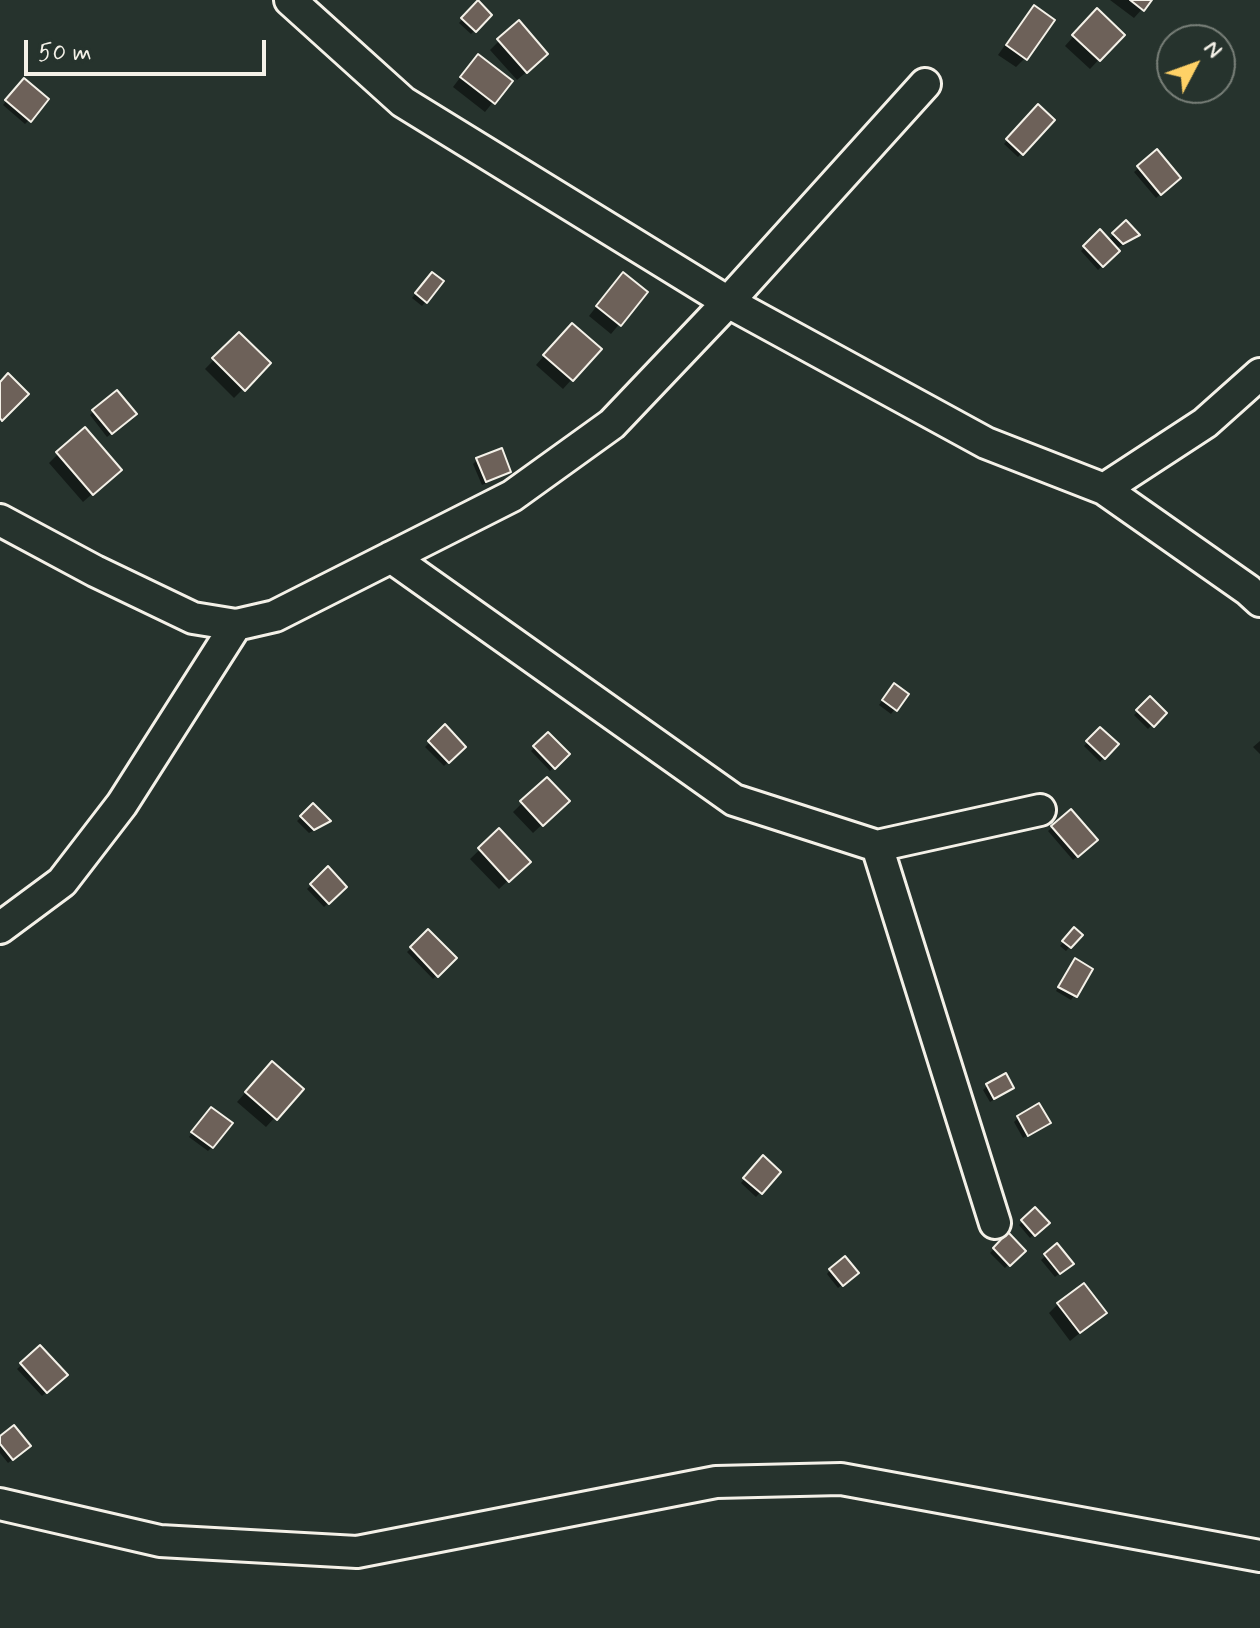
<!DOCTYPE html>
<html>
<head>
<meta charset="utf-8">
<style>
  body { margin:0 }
  #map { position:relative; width:1260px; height:1628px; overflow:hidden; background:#26332d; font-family:Mynerve,sans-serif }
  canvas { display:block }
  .north { position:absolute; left:1156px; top:24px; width:80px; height:80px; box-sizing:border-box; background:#26332d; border:2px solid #787f78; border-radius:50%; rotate:49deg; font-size:22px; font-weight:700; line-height:32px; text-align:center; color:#f4f1e8 }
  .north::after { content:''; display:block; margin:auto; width:28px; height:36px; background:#ffd166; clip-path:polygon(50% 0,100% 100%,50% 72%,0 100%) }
  .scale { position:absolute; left:24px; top:40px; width:242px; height:36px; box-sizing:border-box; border:4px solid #f4f1e8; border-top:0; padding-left:10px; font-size:24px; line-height:28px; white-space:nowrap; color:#f4f1e8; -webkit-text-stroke:6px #26332d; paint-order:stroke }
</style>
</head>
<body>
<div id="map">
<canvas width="1260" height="1628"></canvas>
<div class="north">N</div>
<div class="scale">50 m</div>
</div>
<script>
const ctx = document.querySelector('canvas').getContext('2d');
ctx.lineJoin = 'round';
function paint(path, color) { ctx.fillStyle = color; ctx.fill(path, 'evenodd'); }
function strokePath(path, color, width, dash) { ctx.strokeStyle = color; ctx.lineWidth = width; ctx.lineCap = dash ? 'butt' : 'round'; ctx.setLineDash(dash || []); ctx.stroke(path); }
const shadow = new Path2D(`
  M1110,0H1150L1134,18Z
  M478,3L490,15L471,34L459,23Z
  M1034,8L1025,58L1016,67L998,55L1025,17Z
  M1088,20L1122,35L1090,69L1065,46Z
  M499,41L537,63L517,80L490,50Z
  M469,66L510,81L485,112L453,87Z
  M20,84L29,120L25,124L3,105Z
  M1038,106L1052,120L1018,157L1004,144Z
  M1157,152L1179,178L1156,198L1134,172Z
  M1126,223L1133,238L1116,249L1118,251L1098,270L1081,251L1100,232L1108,240Z
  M428,278L442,282L422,306L412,298Z
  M614,284L645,293L611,334L589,316Z
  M239,334L269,363L234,398L205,369Z
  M563,334L599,349L563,389L536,365Z
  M94,411L130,418L107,437L90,415Z
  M58,454L110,478L83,502L49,463Z
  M477,460L509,471L505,475L482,485L473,464Z
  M890,690L906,695L891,714L879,705Z
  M1150,699L1164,713L1148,729L1134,715Z
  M445,727L463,747L444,766L425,747Z
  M1100,729L1116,744L1100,762L1084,746Z
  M548,735L567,754L550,771L531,751Z
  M1260,741V754L1253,747Z
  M547,779L567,801L533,833L513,812Z
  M313,806L325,824L309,833L297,821Z
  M1071,812L1095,840L1073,860L1048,831Z
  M499,831L528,862L499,889L470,859Z
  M328,869L345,887L324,907L307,889Z
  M1074,930L1080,935L1066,951L1060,946Z
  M428,932L454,958L433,979L407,952Z
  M1072,965L1091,970L1071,1000L1056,991Z
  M263,1073L301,1089L266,1127L237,1102Z
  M987,1086L1012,1088L990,1102L983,1090Z
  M207,1113L212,1147L208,1151L189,1137Z
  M1018,1118L1044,1126L1023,1138L1014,1122Z
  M763,1158L779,1172L756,1197L741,1183Z
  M1035,1210L1047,1223L1030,1238L1019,1225Z
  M1008,1235L1023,1250L1005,1268L990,1253Z
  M1057,1246L1067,1267L1055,1277L1041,1260Z
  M830,1270L852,1277L838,1288L827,1274Z
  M1058,1304L1104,1313L1070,1341L1049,1313Z
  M40,1348L65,1375L42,1396L17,1369Z
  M0,1439L24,1450L8,1463L0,1453Z`);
const building = new Path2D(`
  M478,0L492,15L476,32L461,18Z
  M1130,0H1152L1144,11Z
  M1034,5L1055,20L1027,60L1006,45Z
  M1097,8L1125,35L1100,61L1072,35Z
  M519,20L548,54L527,73L497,39Z
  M478,54L513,81L495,104L460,77Z
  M24,78L49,99L31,122L5,100Z
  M1038,104L1055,120L1023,155L1006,139Z
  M1157,149L1181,178L1161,195L1137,166Z
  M1126,220L1140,235L1123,244L1112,233Z
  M1100,229L1120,251L1103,267L1083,246Z
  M432,272L444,281L427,303L415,293Z
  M623,272L648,292L621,326L596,306Z
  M572,323L602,349L573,381L543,355Z
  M239,332L271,363L245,391L212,358Z
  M8,373L29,394L2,421L0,418V382Z
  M117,390L137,414L112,434L92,410Z
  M85,427L122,470L93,495L56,452Z
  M502,448L511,472L486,482L476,458Z
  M894,683L909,694L897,711L882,700Z
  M1150,696L1167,713L1154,727L1136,710Z
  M445,724L466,747L449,763L428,741Z
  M1100,727L1119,744L1105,759L1086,741Z
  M548,732L570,754L555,769L533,746Z
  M547,777L570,801L543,826L520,801Z
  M313,803L331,821L314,830L300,816Z
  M1071,809L1098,840L1078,857L1051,826Z
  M499,828L531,862L509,882L478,848Z
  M328,866L347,887L329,904L310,884Z
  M1074,927L1083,935L1071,948L1062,941Z
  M428,929L457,958L438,977L410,947Z
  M1075,958L1093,969L1077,997L1058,987Z
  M272,1061L304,1089L277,1120L245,1092Z
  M1006,1073L1014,1088L994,1099L986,1084Z
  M1039,1103L1051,1123L1028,1136L1017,1116Z
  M211,1107L233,1123L213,1148L191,1132Z
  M763,1155L781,1172L762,1194L743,1178Z
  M1035,1207L1050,1223L1035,1236L1021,1220Z
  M1008,1232L1026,1251L1010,1266L993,1248Z
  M1057,1243L1074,1264L1060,1274L1044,1254Z
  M845,1256L859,1273L843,1286L829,1269Z
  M1084,1283L1107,1313L1080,1333L1057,1303Z
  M40,1345L68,1375L47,1393L20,1363Z
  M14,1425L31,1446L13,1460L0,1444V1436Z`);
const minor = new Path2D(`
  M290,0L403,102L728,302L986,443L1104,489L1248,590L1260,601
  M1104,489L1205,423L1260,374
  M0,520L95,571L193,618L236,625L275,616L512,496L612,424L728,302L925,84
  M391,557L734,800L877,846L1040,810
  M877,846L995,1223
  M0,928L62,882L122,804L236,625
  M0,1504L160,1541L357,1552L716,1482L841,1479L1260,1556`);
paint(shadow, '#0007');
paint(building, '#6d6159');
strokePath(building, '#f4f1e8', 2);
strokePath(minor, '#f4f1e8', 36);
strokePath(minor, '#26332d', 30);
</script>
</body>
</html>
